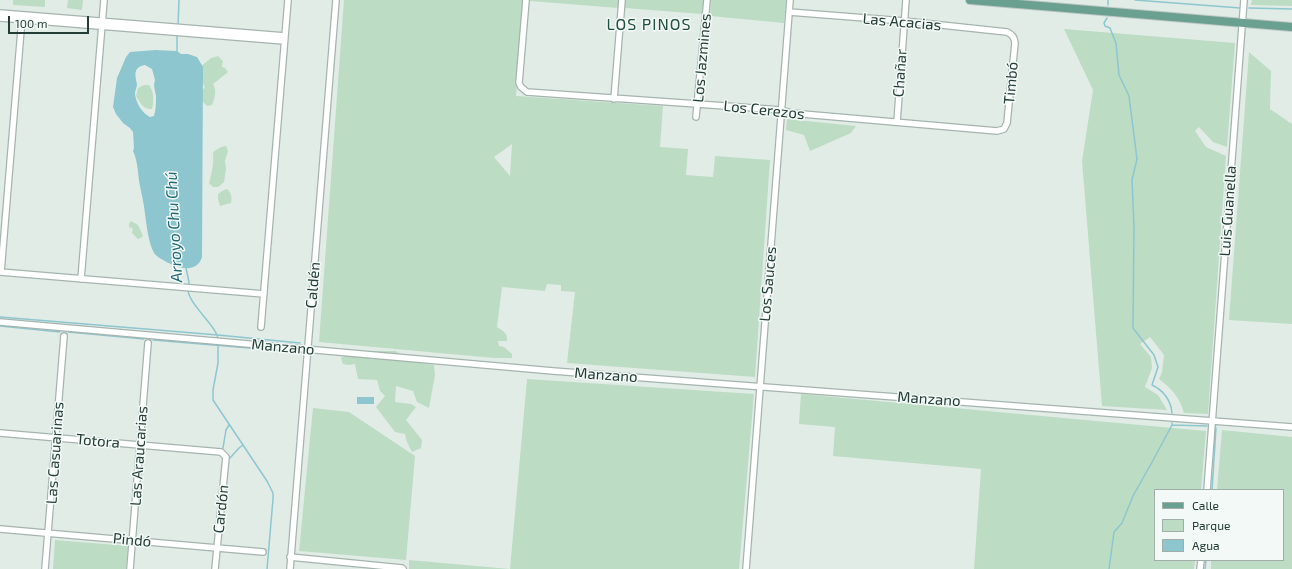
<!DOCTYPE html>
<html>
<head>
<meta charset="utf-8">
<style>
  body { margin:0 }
  #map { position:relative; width:1292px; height:569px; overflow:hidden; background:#e2ece7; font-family:"Exo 2",sans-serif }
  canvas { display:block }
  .legend { position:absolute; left:1154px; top:489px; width:130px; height:72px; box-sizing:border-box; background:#f3f9f6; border:1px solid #a0ada9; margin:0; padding:5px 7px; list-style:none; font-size:12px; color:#233c35 }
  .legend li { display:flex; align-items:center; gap:8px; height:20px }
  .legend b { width:20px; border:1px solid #a0ada9 }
  .scale { position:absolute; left:8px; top:16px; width:81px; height:18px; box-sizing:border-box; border:2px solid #233c35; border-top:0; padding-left:5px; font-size:12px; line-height:14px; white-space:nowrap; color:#233c35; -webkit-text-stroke:3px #f3f9f6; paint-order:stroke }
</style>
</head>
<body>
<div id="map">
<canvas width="1292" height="569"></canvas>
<ul class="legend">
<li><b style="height:5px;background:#69a090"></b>Calle</li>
<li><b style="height:11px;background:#bcdcc4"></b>Parque</li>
<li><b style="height:11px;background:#8dc6cf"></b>Agua</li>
</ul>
<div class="scale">100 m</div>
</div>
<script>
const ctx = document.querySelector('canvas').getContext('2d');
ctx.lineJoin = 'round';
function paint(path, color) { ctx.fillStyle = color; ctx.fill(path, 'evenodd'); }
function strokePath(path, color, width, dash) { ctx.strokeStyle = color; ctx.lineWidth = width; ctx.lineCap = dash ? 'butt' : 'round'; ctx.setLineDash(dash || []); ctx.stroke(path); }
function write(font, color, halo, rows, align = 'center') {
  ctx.font = font + ' "Exo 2",sans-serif'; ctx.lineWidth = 3; ctx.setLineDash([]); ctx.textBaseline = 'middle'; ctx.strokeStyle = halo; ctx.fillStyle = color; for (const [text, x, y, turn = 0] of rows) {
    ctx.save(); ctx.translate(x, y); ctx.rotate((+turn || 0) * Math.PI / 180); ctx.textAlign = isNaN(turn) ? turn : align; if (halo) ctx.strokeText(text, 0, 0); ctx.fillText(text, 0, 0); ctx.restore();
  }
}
const green = new Path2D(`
  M13,0H45V7L13,5Z
  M68,0H83L82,10L67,8Z
  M344,0H523L516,96L663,106L660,147L688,149L686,175L713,177L715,156L770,160L755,377L567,363L575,292L561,291V285L547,284L545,291L502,287L497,327C503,331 508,333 507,341H498L499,346L504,347L512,354V358H494L319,342ZM512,144L510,176L494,157Z
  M530,0H619L618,8L530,1Z
  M625,0H704L702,14L625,8Z
  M711,0H786L784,23L710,16Z
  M1252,0H1292V6L1251,5Z
  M1064,29L1235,43L1227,147L1213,142L1199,127L1195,131L1206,147L1226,156L1208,414L1184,413C1179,396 1172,389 1159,379L1162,372L1164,355L1150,337L1140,344L1151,357L1152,368L1145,387L1158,395L1167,410L1102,406L1082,161L1093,90Z
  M1249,52L1271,71L1270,109L1292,124V324L1229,320Z
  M218,56L223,61L222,67L225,68L228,72L213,84C217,92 215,97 212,105L207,106L201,100L200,94L205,87L201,80L200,67L211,58Z
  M144,85H149C154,91 154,101 152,109C143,110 140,102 136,96L138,88Z
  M787,119L856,126L851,133L810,151L804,135L786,130Z
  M226,146L228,151L225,161L226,169L224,182L218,187H213L209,183C212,172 214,164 213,152L221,147Z
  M227,189C232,194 232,197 231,203L220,206L218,199V194L222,191Z
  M131,221L138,225L143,236L141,238L138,239L132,233L133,229L129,227V224Z
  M354,351H396L407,361L434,365L435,375L429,408L417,402L413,391L396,386L395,402L411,404L416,407L406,420L422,440L421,448L412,452L407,442L405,434L395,432L376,407L385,396L380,391L377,380L358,379L355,364L349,365L343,364L341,358Z
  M527,379L754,394L739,569H409V560L510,569Z
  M801,394L1206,431L1201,490H1155V560H1195L1194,569H974L981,469L833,456L835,427L799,424Z
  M313,408L349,412L415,456L406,560L299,551Z
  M1222,430L1292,437V569H1211V560H1283V490H1217Z
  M55,540L128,546L126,569H53Z`);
const water = new Path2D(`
  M155,50L177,51L181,54H188L197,57L203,67L202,257C200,265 193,269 184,268C176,267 158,259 154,253C148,241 147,227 145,214C144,203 141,192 139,181C138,171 137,159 133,151L134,148L133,132L130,128L123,123L116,114L113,107L117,78L126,57L130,52ZM145,65L152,69L155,80C153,85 155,90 156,96C156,103 156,109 154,116L150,117C142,113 136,103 135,94C135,90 137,87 137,84C135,75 133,67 145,65Z
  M357,397H374V404H357Z`);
const stream = new Path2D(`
  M1108,0V5
  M1135,0L1240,8
  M1249,8L1292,9
  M1107,18L1104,23L1105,26L1110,28L1116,43L1119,75L1129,96L1137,159L1132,180L1134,227L1133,328L1154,355L1158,367L1152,385C1163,390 1171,400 1172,413
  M178,26L179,0
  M177,34V52
  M186,268L189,282V285
  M188,289C188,305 218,326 218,340
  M0,317L218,335L300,343
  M0,326L60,332
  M68,332L144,339
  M153,340L298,352
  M218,343V363L213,390V400L267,481L273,493V499L267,569
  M1172,423V425L1207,426
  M223,448L226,430L229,425
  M230,458L239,448L243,445
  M1212,490L1216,428
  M1109,569L1114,532L1122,523L1133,496L1151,464L1172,425
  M1205,569L1206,560`);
const street = new Path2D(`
  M526,0L519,83L521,87L527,92L782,110L791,113L997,131L1004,129L1007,123L1015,43C1014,37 1013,35 1007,32L904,21L789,12
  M0,13L285,36
  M0,18L284,41
  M614,99L622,0
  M696,117L707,0
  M897,122L906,0
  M0,272L264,294
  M1,272L22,18
  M81,279L104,0
  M0,322L553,371L1292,427
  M261,327L288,0
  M0,433L221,452L226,457L215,569
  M1207,490L1244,0
  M0,529L263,552
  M290,557L402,568L403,569
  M45,569L64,336
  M130,569L148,343
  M290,569L336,0
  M746,569L790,0
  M1200,569L1201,560`);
const primary = new Path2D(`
  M970,0L1292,27`);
const streetNames = [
  ["Las Acacias",902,22,5],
  ["Los Jazmines",702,58,-85],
  ["Chañar",900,73,-86],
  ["Timbó",1011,83,-85],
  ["Los Cerezos",764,110,6],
  ["Luis Guanella",1228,211,-86],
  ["Los Sauces",768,284,-85],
  ["Caldén",313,285,-85],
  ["Manzano",283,347,5],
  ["Manzano",606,375,4],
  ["Manzano",929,399,4],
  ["Totora",98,441,5],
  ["Las Casuarinas",55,453,-86],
  ["Las Araucarias",139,456,-86],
  ["Cardón",221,509,-84],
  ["Pindó",132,540,5]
];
const neighbourhoodNames = [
  ["LOS PINOS",649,25]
];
const waterNames = [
  ["Arroyo Chu Chú",174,227,-93]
];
paint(green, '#bcdcc4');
paint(water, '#8dc6cf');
strokePath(stream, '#8dc6cf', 1.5);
strokePath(street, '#a5b4ae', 8);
strokePath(primary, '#c1c8c6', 10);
strokePath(street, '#fff', 5.5);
strokePath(primary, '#69a090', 8);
write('15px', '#233c35', '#f3f9f6', streetNames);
ctx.letterSpacing = '1px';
write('16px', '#204e41', '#f3f9f6', neighbourhoodNames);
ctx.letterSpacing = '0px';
write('italic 16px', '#1f6a76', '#f3f9f6', waterNames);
</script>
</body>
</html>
